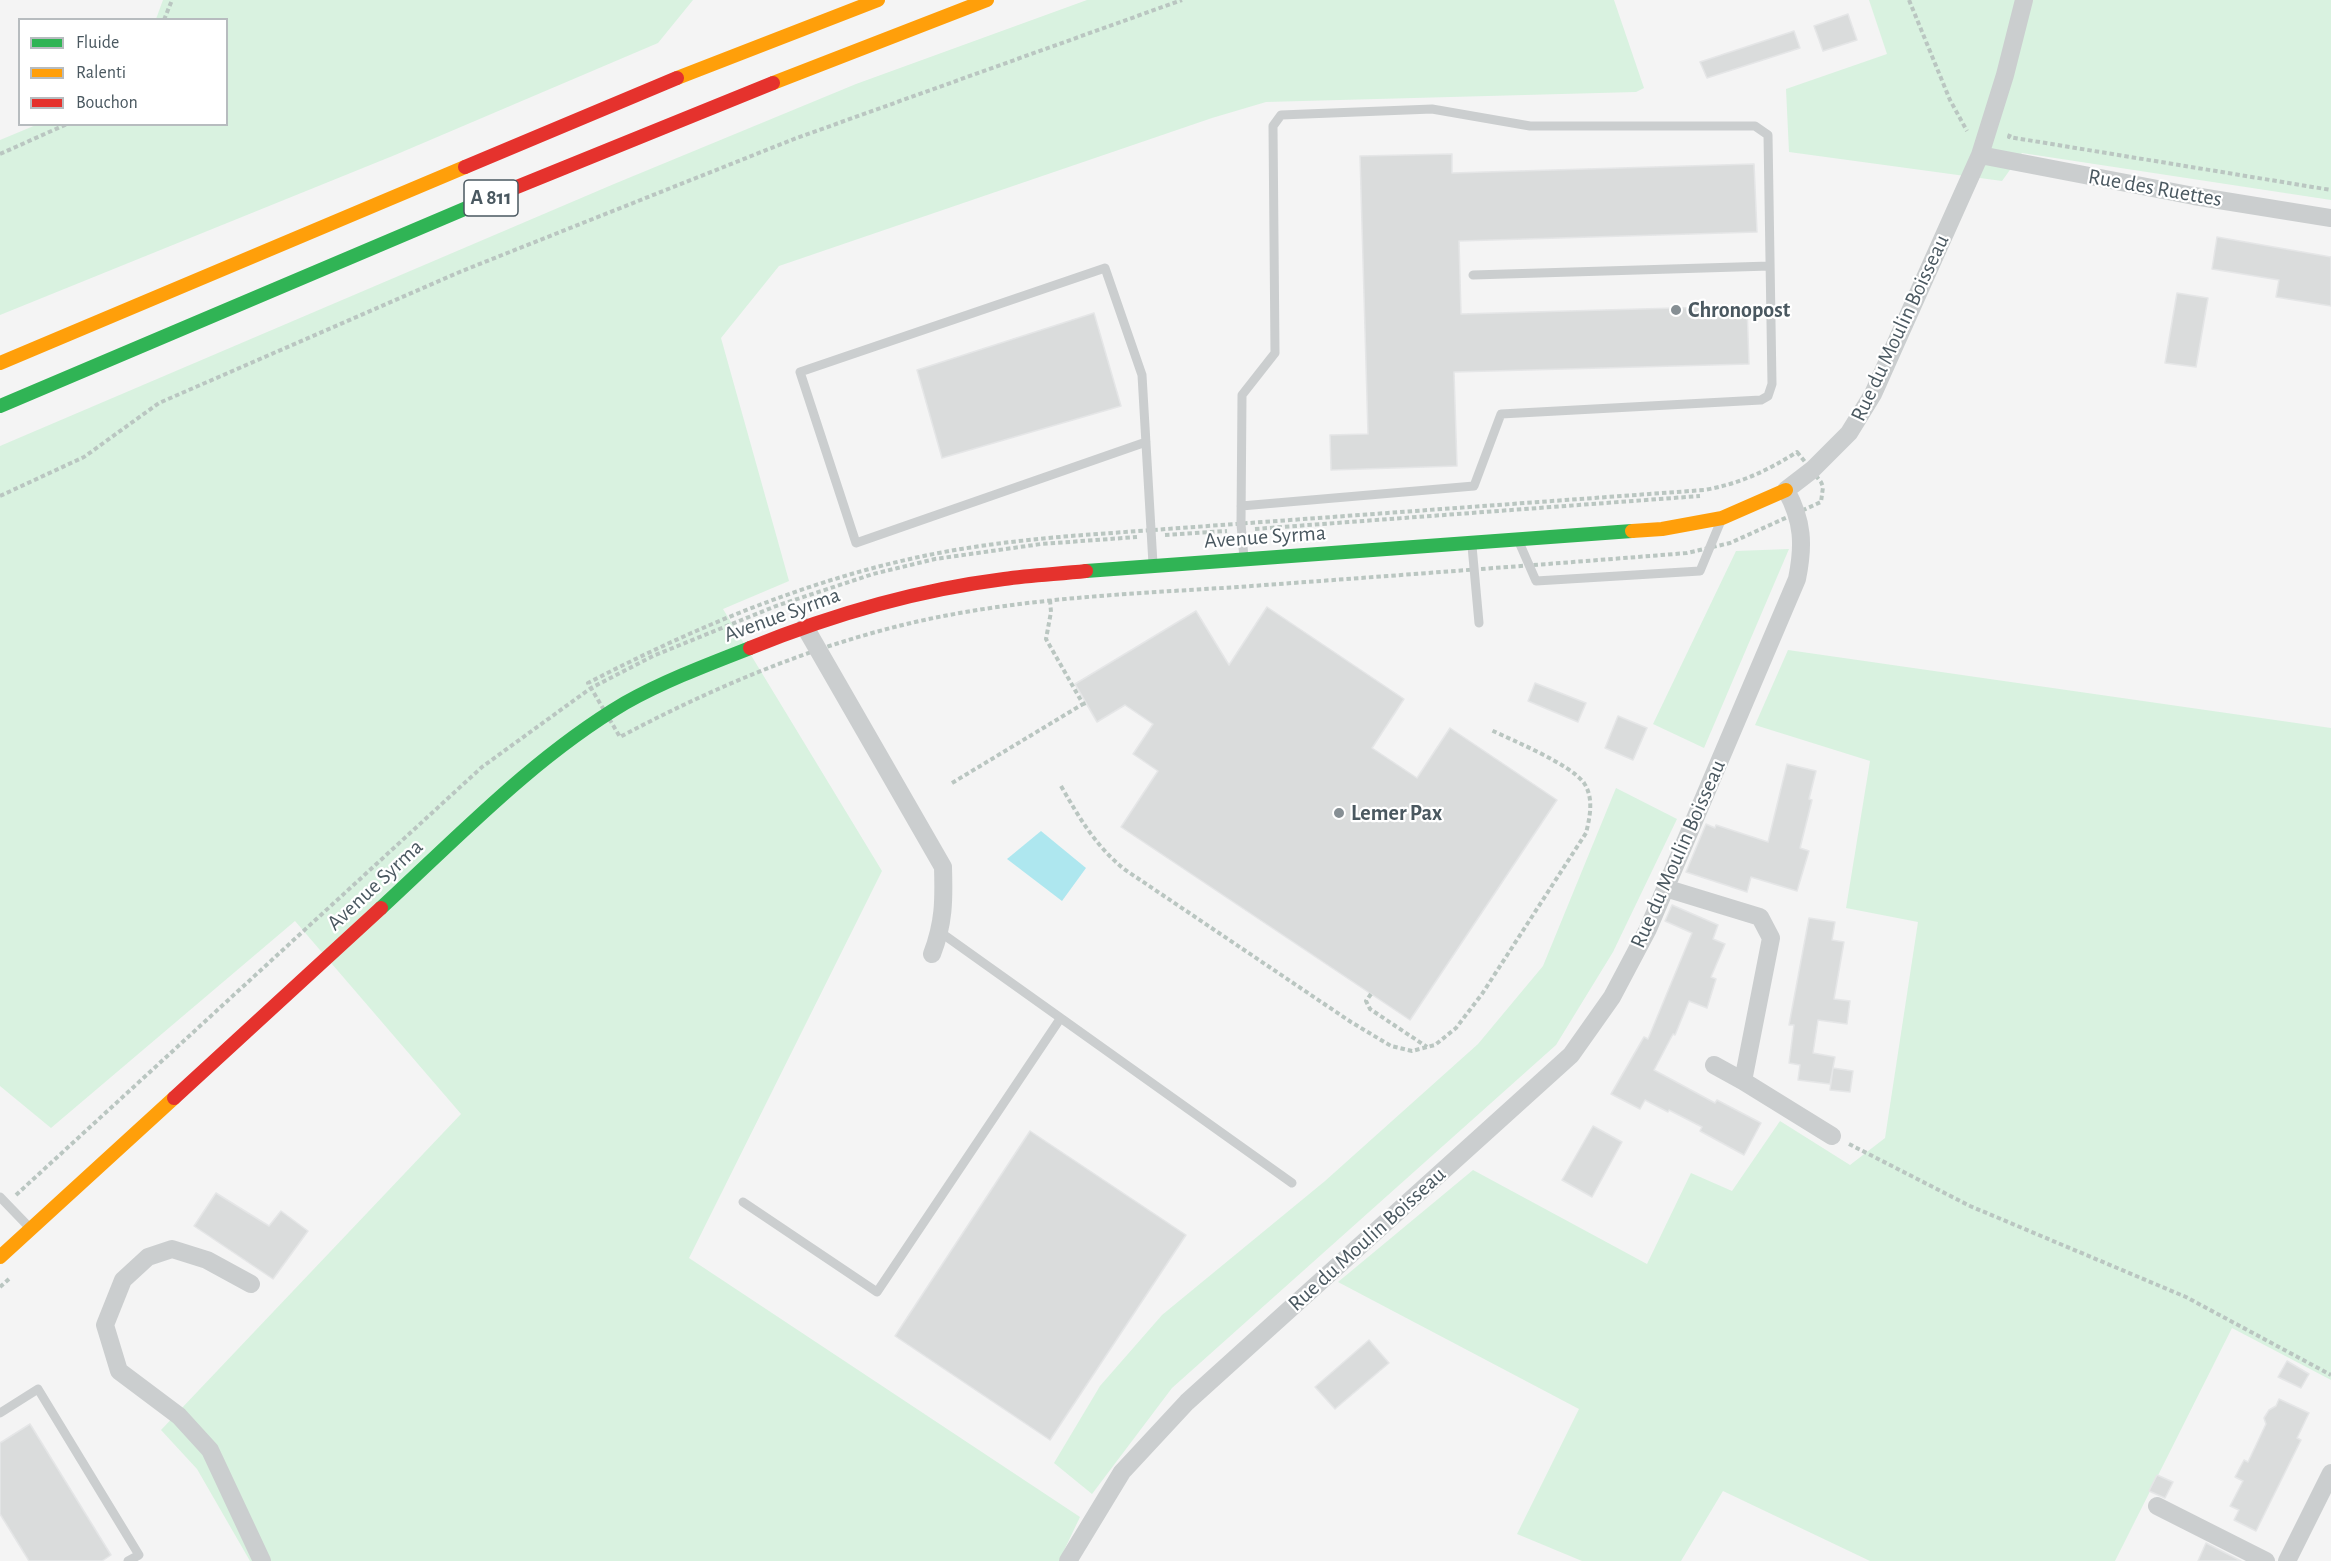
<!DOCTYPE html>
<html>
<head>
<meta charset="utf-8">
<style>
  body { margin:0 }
  #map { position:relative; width:2331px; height:1561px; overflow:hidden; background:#f4f4f4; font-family:"Alegreya Sans",sans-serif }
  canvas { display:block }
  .legend { position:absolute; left:18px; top:18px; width:210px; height:108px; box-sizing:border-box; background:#fff; border:2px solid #b7bcbf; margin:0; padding:8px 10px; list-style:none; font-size:18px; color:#4a5860 }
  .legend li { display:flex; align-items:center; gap:12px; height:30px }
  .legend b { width:30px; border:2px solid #b7bcbf }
</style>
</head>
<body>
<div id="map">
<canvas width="2331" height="1561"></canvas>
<ul class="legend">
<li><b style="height:8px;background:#30b455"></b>Fluide</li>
<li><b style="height:8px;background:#ff9f0a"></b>Ralenti</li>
<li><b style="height:8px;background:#e5322d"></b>Bouchon</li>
</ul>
</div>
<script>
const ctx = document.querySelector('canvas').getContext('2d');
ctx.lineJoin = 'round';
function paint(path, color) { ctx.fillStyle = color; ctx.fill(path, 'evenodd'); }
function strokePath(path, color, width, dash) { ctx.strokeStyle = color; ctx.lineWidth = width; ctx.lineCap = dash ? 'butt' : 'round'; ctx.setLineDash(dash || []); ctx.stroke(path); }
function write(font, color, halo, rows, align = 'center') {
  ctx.font = font + ' "Alegreya Sans",sans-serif'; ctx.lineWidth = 4.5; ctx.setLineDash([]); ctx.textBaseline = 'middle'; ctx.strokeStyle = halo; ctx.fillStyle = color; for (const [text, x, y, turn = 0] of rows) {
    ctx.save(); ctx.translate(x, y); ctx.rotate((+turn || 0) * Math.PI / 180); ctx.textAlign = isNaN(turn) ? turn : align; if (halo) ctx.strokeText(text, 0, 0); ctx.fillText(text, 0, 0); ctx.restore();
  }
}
const green = new Path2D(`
  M163,0H693L658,43L395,155L0,315V140L36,125L226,124V20L156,19Z
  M1087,0H1614L1644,88L1636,92L1266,102L1212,118L779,266L721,338L789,581L723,609L882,871L689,1258L1080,1517L1059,1561H250L197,1469L161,1430L461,1114L295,921L51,1128L0,1086V446L614,184L856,84Z
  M1869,0H2331V200L2022,153L2002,181L1789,152L1786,89L1887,54Z
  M1789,549L1704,748L1653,724L1736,551Z
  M1788,650L2331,728V1380L2232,1328L2115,1561H1870L1723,1491L1681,1561H1582L1517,1534L1579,1409L1338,1282L1473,1170L1647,1264L1691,1173L1732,1191L1780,1121L1850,1165L1885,1138L1918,922L1846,908L1870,761L1755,725Z
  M1616,788L1677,819L1613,952L1556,1045L1172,1388L1092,1494L1054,1463L1100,1386L1162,1315L1325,1181L1478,1044L1543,966Z`);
const water = new Path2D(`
  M1041,831L1086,868L1062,901L1007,859Z`);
const building = new Path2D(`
  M1848,14L1857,40L1823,51L1814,26Z
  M1794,31L1800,48L1707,78L1700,62Z
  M1452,154V173L1754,164L1757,232L1459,241L1461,314L1747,306L1749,364L1454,372L1457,466L1331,470L1330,435L1368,434L1360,156Z
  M2217,237L2331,257V306L2276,297L2279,280L2212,269Z
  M2177,293L2208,298L2196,367L2165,363Z
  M1094,313L1121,406L942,458L917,370Z
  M1267,607L1404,699L1372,748L1417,778L1450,728L1557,800L1410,1020L1121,827L1158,771L1133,754L1153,724L1125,705L1097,722L1075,684L1196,611L1229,665Z
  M1535,683L1586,703L1578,722L1528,701Z
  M1618,716L1647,728L1633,760L1605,748Z
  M1787,764L1816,771L1809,799L1812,800L1800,848L1809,851L1797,891L1751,877L1747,892L1686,872L1706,824L1715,828L1716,825L1768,842Z
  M1672,905L1718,925L1713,939L1725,944L1711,977L1716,979L1707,1008L1689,1001L1675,1035L1673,1034L1654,1070L1715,1103L1717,1100L1761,1123L1744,1155L1700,1131L1702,1127L1669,1110L1668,1112L1645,1100L1640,1109L1611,1094L1644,1037L1648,1039L1692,933L1665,921Z
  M1809,918L1835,922L1832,940L1844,942L1834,999L1850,1001L1847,1024L1818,1020L1813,1053L1835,1057L1830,1084L1798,1080L1800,1065L1789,1063L1794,1025H1789Z
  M1833,1068L1853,1071L1850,1092L1830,1090Z
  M1593,1126L1622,1142L1592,1197L1562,1180Z
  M1030,1131L1186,1235L1050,1440L895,1336Z
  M216,1193L269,1226L281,1211L308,1231L273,1279L194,1226Z
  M1369,1340L1389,1363L1335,1409L1315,1387Z
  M2287,1361L2309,1374L2301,1388L2278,1377Z
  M2279,1399L2309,1413L2297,1438L2301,1440L2256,1531L2234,1520L2239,1510L2230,1506L2243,1481L2235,1477L2244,1460L2248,1462L2266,1424L2264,1418L2269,1410L2276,1406Z
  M30,1424L111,1555L102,1561H29L0,1514V1443Z
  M2157,1475L2173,1482L2165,1498L2149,1491Z
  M2206,1543L2241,1561H2198Z`);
const path = new Path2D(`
  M1909,0L1950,100L1967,131
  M164,20L172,0
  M2010,134L2009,137L2331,190
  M0,154L67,124
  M1797,452L1821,482L1823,487L1821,502L1730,543L1687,553C1538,565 1388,576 1238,587C1128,594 1018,598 911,623C809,647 712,688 620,737L588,683C709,620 839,567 974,547C1006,542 1038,539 1070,536L1704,490C1739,484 1767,471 1797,452Z
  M0,496L84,457L159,403L462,271L794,139L1182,0
  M1255,529L1700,496
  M1165,535L1227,531
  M1050,600L1051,612L1046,639L1083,704L1086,703
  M952,783L1083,704
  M1061,786C1080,819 1095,845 1124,869L1351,1022L1391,1046L1412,1051L1435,1045L1456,1028L1482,994L1586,833C1590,817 1594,798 1584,783C1570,764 1514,741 1491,730
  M1371,994L1366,1001L1370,1009L1427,1047
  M1849,1144L1970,1206L2186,1297L2331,1375
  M16,1195L482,767L591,688L653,656L776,606L873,574L935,559L1041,544L1137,537
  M0,1287L9,1279`);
const lane = new Path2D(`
  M1473,275L1770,266
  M1146,442L856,543L800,372L1105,268L1142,375L1153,564
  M1241,506L1474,486L1501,414L1761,400L1768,396L1772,384L1768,135L1755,126H1530L1432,109L1281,115L1273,126L1275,353L1242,395L1241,524L1244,558
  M1519,542L1536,581L1700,571L1720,523
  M1472,546L1479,623
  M940,932L1292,1183
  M0,1197L29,1227
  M743,1202L877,1292L1060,1019
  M0,1413L38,1389L139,1555L128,1561`);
const street = new Path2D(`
  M1980,155L2194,196L2331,218
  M805,627L943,867C944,900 944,923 932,954
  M1665,888L1760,917L1771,938L1743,1081L1832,1136
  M1714,1065L1743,1081
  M251,1284L207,1260L172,1249L148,1257L123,1280L105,1325L119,1371L179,1416L210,1450L262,1561
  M2157,1506L2266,1561
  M1068,1561L1122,1472L1187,1402L1571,1055L1612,997L1648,929L1797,579C1804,545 1803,521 1786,490L1812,470L1849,433L1873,394L1980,155L2005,75L2024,0
  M2287,1561L2331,1473`);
const fast = new Path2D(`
  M0,406L502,193
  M1086,571L1632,531
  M381,908C459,836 534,757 625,703C664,681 709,664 750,648`);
const slow = new Path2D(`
  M677,78L878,0
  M773,83L987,0
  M0,363L465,167
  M1632,531L1662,529L1722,518L1786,490
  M0,1257L174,1098`);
const jam = new Path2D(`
  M465,167L677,78
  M502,193L773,83
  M750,648C831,615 917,590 1004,579C1031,575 1059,574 1086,571
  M174,1098L381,908`);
const markers = [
  [1676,310,6,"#868f94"],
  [1339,813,6,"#868f94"]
];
const shields = [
  [491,198,54]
];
const shieldNames = [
  ["A 811",491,198]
];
const streetNames = [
  ["Rue des Ruettes",2155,188,10],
  ["Rue du Moulin Boisseau",1900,328,-65],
  ["Avenue Syrma",1265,537,-4],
  ["Avenue Syrma",782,615,-20],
  ["Rue du Moulin Boisseau",1678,854,-66],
  ["Avenue Syrma",375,885,-43],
  ["Rue du Moulin Boisseau",1367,1239,-42]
];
const poiNames = [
  ["Chronopost",1688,310],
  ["Lemer Pax",1351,813]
];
paint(green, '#d9f2e0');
paint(water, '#aee7ef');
paint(building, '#dadcdc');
strokePath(building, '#e5e6e7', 1.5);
strokePath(path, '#bac6c1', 4, [4.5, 3]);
strokePath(lane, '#cbcecf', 9);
strokePath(street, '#cbcecf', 18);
strokePath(fast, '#30b455', 14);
strokePath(slow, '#ff9f0a', 14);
strokePath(jam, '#e5322d', 14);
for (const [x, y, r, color] of markers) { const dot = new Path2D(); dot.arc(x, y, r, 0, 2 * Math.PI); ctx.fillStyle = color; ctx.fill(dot); strokePath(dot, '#fff', 2); }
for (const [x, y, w] of shields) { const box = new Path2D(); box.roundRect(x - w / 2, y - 18, w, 36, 4.5); ctx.fillStyle = '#fff'; ctx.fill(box); strokePath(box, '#4a5860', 1.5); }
write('bold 21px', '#4a5860', null, shieldNames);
write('22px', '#4a5860', '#fff', streetNames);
write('bold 22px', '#4a5860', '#fff', poiNames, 'left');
</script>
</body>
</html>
